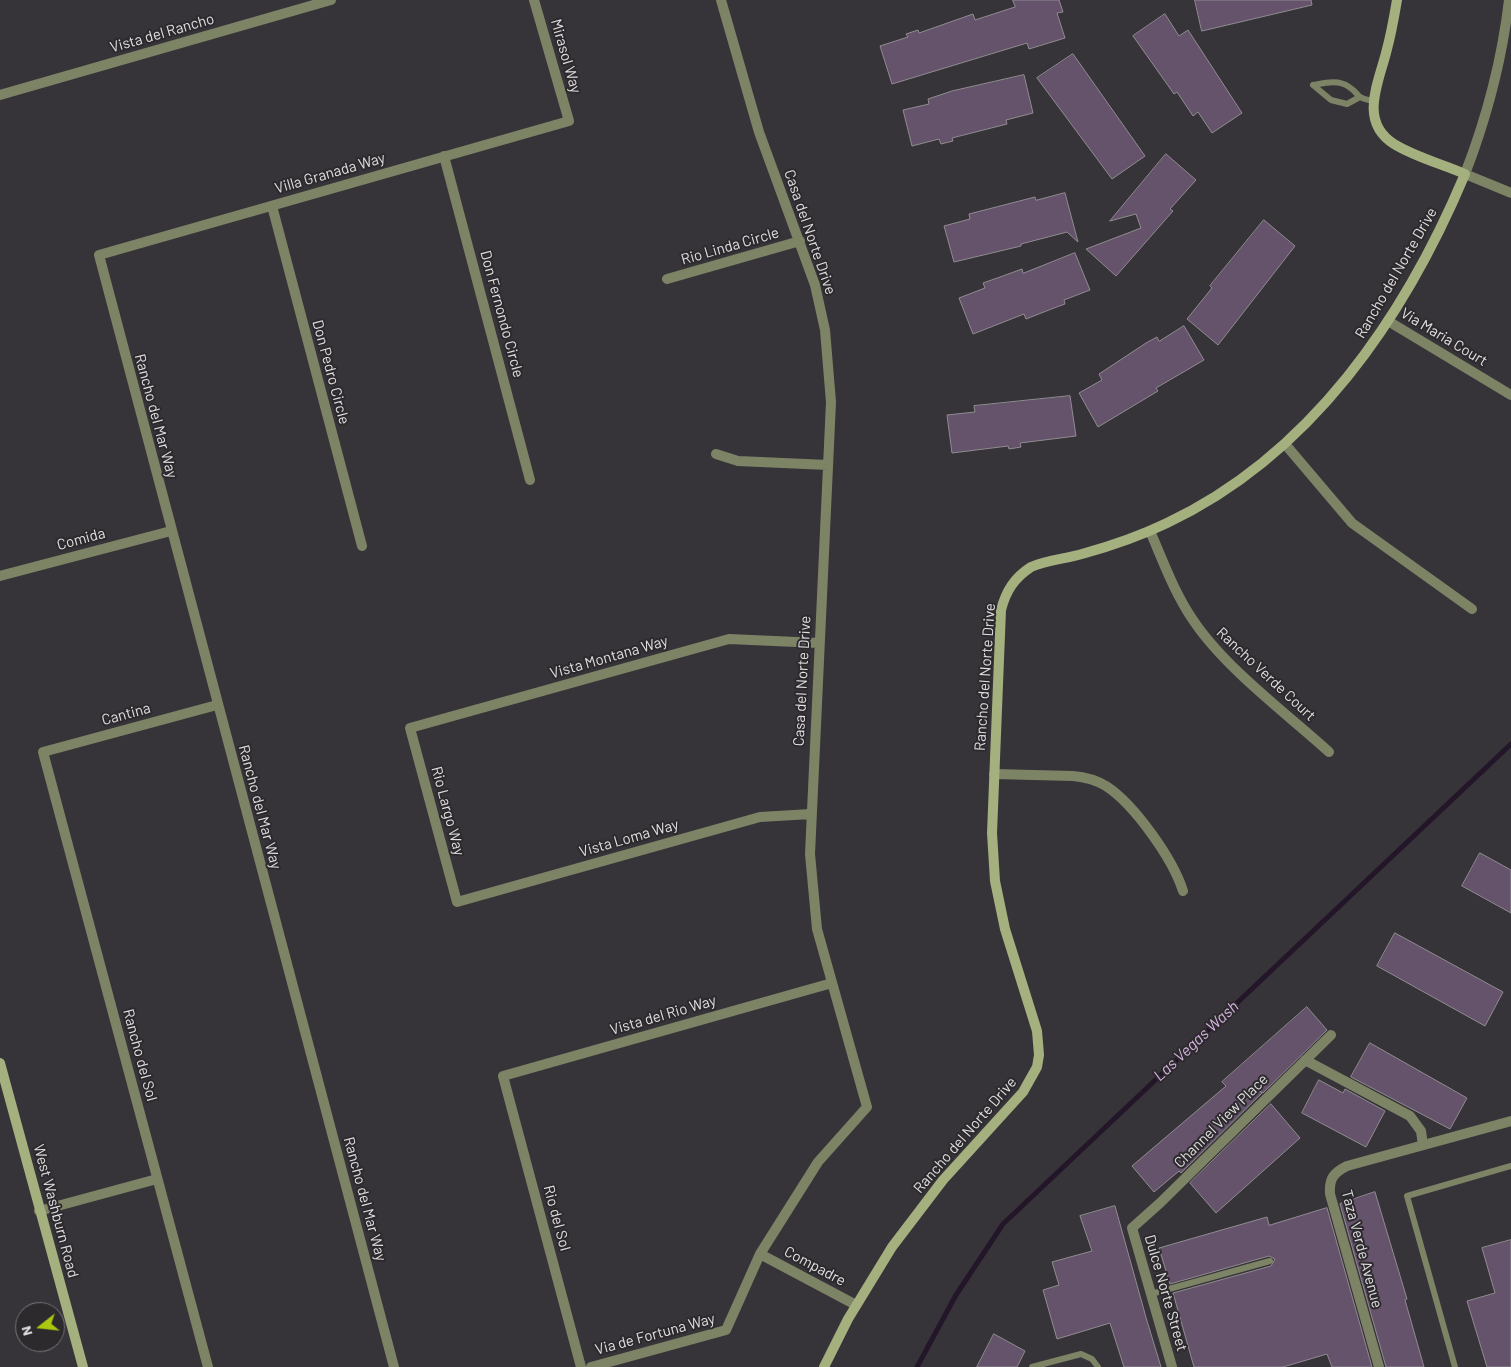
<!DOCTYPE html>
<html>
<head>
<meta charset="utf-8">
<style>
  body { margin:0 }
  #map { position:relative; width:1511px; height:1367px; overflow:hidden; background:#373439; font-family:Barlow,sans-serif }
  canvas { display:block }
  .north { position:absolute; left:15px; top:1302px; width:50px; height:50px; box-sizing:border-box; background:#2d2a2e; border:1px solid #757276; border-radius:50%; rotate:254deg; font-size:14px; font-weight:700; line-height:20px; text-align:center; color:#e1dfe1 }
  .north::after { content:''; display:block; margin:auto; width:18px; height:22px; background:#adc60f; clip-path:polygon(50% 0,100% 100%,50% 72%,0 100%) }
</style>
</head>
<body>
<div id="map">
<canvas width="1511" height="1367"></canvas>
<div class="north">N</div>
</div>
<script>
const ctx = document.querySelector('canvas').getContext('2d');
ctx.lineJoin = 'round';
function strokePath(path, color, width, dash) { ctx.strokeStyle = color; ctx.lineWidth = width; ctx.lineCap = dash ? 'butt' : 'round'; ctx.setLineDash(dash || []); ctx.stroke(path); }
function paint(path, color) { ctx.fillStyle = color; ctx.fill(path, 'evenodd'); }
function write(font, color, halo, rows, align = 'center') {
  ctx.font = font + ' Barlow,sans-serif'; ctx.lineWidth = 4; ctx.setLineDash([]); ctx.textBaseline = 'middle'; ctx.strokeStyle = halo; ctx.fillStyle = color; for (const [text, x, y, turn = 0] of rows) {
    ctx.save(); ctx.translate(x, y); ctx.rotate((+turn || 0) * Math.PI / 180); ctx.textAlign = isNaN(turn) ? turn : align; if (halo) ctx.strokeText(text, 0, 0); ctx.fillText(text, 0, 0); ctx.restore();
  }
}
const stream = new Path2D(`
  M917,1367L956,1295L1003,1224L1511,744`);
const building = new Path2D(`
  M1013,0H1059L1063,12L1057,13L1065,38L1029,49L1027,43L892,84L880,46L908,37L906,34L918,30L919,33L973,14L975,20L1015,7Z
  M1195,0H1311L1312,5L1202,31Z
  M1165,14L1179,36L1188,30L1242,113L1212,133L1198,112L1193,116L1177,92L1174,94L1133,36Z
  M1073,54L1145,156L1112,179L1037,78Z
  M1024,75L1033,113L1006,120L1007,124L952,138L953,141L941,144L939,139L912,146L903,110L929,104L928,99L952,91Z
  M1166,154L1196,180L1170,209L1173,211L1116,276L1086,249L1141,228L1136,214L1110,221Z
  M1065,193L1078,242L1067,232L1021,244V246L954,262L944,226L970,219L969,214L1035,197L1036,200Z
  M1264,220L1295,246L1218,345L1187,319L1212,288L1210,286Z
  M1075,253L1090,290L1064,300L1065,304L1054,308L1026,319L1024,314L973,334L959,298L985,288L983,283L1000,277L1022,269L1023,273Z
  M1184,326L1204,360L1156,388L1158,391L1098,427L1079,393L1102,380L1099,374L1146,343L1157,337L1159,341Z
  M1070,396L1076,436L1020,443L1021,447L1009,449L1008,446L952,453L947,415L975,412L974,406Z
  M1480,853L1511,870V913L1462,886Z
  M1395,933L1503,992L1485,1026L1377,966Z
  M1307,1007L1327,1030L1263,1093L1260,1091L1262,1093L1181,1173L1179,1171L1154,1192L1132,1166L1226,1086L1222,1082Z
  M1370,1043L1467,1098L1450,1129L1351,1077Z
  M1319,1080L1343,1093L1345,1089L1385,1111L1366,1147L1302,1113Z
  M1271,1104L1300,1138L1216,1213L1190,1183Z
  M1375,1192L1407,1299L1405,1300L1424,1367H1386L1340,1204Z
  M1115,1206L1147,1321L1161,1367H1124L1110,1323L1057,1339L1043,1290L1059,1285L1052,1262L1092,1251L1080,1216Z
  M1327,1208L1372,1367H1332L1327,1354L1283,1367H1194L1173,1293L1271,1266L1275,1259L1269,1256L1170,1284L1159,1248L1267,1217L1269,1225Z
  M1511,1240V1367H1487L1467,1301L1495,1293L1482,1248Z
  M994,1334L1025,1351L1017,1367H977Z`);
const lane = new Path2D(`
  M1313,85C1324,83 1339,79 1349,87C1362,95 1353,97 1373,101
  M1313,85L1331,100L1347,104L1358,98
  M1151,1294L1270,1261
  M1032,1367L1081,1354L1092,1359L1098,1367
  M1455,1367L1407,1196L1511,1166`);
const street = new Path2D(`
  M1509,0C1502,60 1487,117 1465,174L1511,193
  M0,95L331,0
  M444,156L530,480
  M272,206L362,546
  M667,279L800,241
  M1388,321L1511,395
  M1285,444L1352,523L1472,609
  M716,454L738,461L828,465
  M1150,531C1163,561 1174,592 1193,620C1225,668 1286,713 1329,752
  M0,576L171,531
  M994,774L1073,776C1085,777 1096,780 1106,786C1134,804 1173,859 1183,891
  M811,814L760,817L457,902L410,728L729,639L819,643
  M1305,1060L1410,1116L1421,1131L1423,1145
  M39,1211L157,1179
  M760,1254L856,1305
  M208,1367L43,752L217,705
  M394,1367L99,255L569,121L534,0
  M581,1367L503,1076L832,983
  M591,1367L726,1330L760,1254L818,1162L867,1107L817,929L810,854L831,402L825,330L815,285L759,132L721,0
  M1172,1367L1132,1228L1160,1203L1331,1035
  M1379,1367L1330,1194C1329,1179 1333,1173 1347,1166L1511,1121`);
const secondary = new Path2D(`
  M0,1063L83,1367
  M824,1367L848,1319L892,1247L943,1180L1023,1092L1037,1067L1039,1055L1037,1031L1005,929L995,881L992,833L1001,610C1006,591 1014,578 1031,567C1047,560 1065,559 1082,554C1111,546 1140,536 1167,523C1311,455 1405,317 1465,174C1442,164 1415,157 1394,144C1359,122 1378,84 1386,53C1391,35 1394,18 1397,0`);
const streetNames = [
  ["Vista del Rancho",162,33,-16],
  ["Mirasol Way",566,56,74],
  ["Villa Granada Way",330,173,-16],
  ["Casa del Norte Drive",810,232,71],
  ["Rio Linda Circle",730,246,-16],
  ["Rancho del Norte Drive",1396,273,-60],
  ["Don Fernondo Circle",502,314,75],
  ["Via Maria Court",1444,337,31],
  ["Don Pedro Circle",331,372,75],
  ["Rancho del Mar Way",156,416,75],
  ["Comida",81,539,-15],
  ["Vista Montana Way",609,657,-16],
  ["Rancho Verde Court",1266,674,43],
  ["Rancho del Norte Drive",985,677,-86],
  ["Casa del Norte Drive",802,681,-87],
  ["Cantina",126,714,-15],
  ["Rancho del Mar Way",260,807,75],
  ["Rio Largo Way",448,811,75],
  ["Vista Loma Way",629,838,-16],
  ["Vista del Rio Way",663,1015,-16],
  ["Rancho del Sol",140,1055,75],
  ["Channel View Place",1221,1121,-45],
  ["Rancho del Norte Drive",965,1135,-49],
  ["Rancho del Mar Way",365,1199,75],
  ["West Washburn Road",56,1211,75],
  ["Rio del Sol",557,1218,75],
  ["Taza Verde Avenue",1362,1249,75],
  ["Compadre",815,1266,28],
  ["Dulce Norte Street",1166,1293,74],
  ["Via de Fortuna Way",655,1334,-15]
];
const waterNames = [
  ["Las Vegas Wash",1196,1041,-43]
];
strokePath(stream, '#241629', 5);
paint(building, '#64536a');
strokePath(building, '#908c91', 1);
strokePath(lane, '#7d8466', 6);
strokePath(street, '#7d8466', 10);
strokePath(secondary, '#a5b07f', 10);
write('15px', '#e1dfe1', '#2d2a2e', streetNames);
write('italic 16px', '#d4b3df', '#2d2a2e', waterNames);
</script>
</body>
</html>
